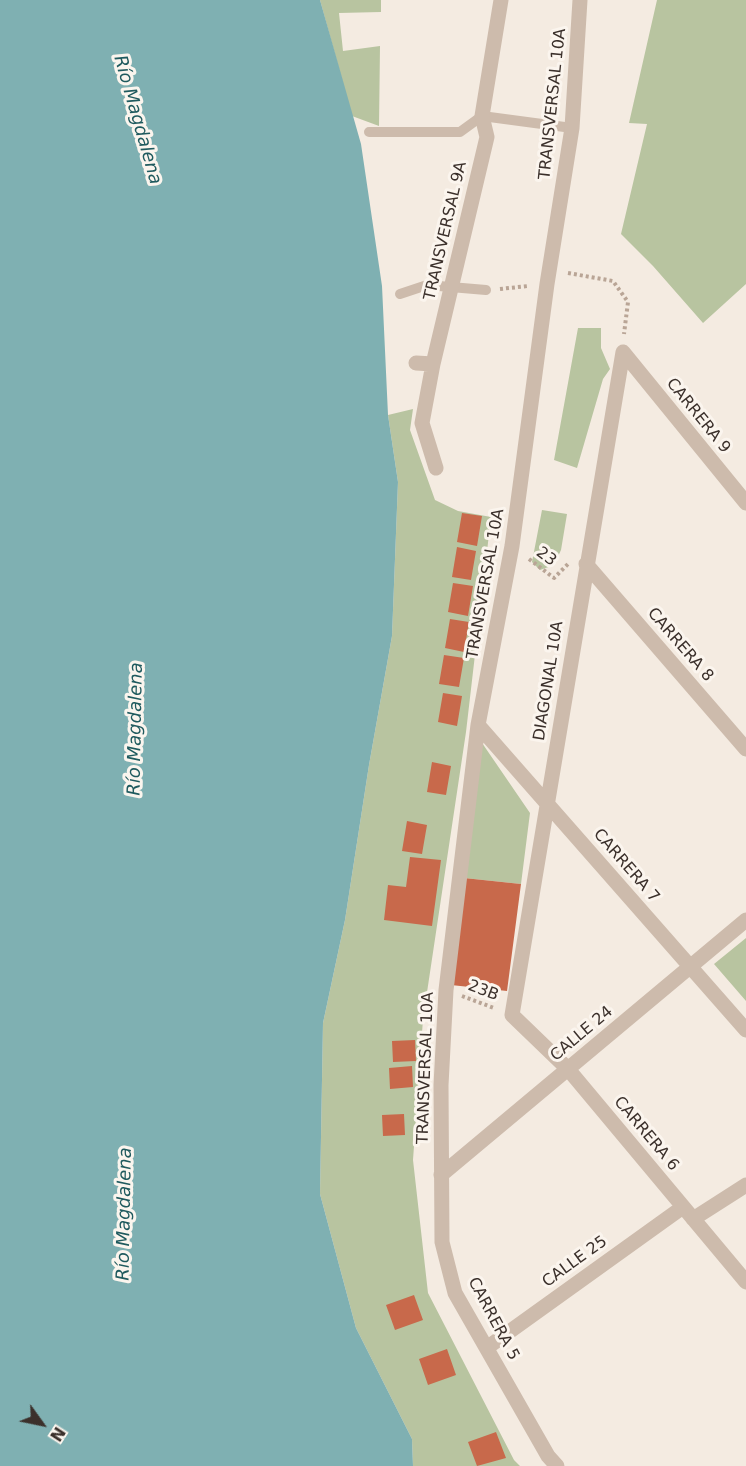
<!DOCTYPE html>
<html>
<head>
<meta charset="utf-8">
<style>
  body { margin:0 }
  #map { position:relative; width:746px; height:1466px; overflow:hidden; background:#f4ebe1; font-family:"DejaVu Sans",sans-serif }
  canvas { display:block }
  .north { position:absolute; left:12px; top:1394px; width:60px; height:60px; -webkit-text-stroke:4px #fbf5ee; paint-order:stroke; rotate:123deg; font-size:16px; font-weight:700; line-height:24px; text-align:center; color:#3b302b }
  .north::after { content:''; display:block; margin:auto; width:21px; height:27px; background:#3b302b; clip-path:polygon(50% 0,100% 100%,50% 72%,0 100%) }
</style>
</head>
<body>
<div id="map">
<canvas width="746" height="1466"></canvas>
<div class="north">N</div>
</div>
<script>
const ctx = document.querySelector('canvas').getContext('2d');
ctx.lineJoin = 'round';
function paint(path, color) { ctx.fillStyle = color; ctx.fill(path, 'evenodd'); }
function strokePath(path, color, width, dash) { ctx.strokeStyle = color; ctx.lineWidth = width; ctx.lineCap = dash ? 'butt' : 'round'; ctx.setLineDash(dash || []); ctx.stroke(path); }
function write(font, color, halo, rows, align = 'center') {
  ctx.font = font + ' "DejaVu Sans",sans-serif'; ctx.lineWidth = 6; ctx.setLineDash([]); ctx.textBaseline = 'middle'; ctx.strokeStyle = halo; ctx.fillStyle = color; for (const [text, x, y, turn = 0] of rows) {
    ctx.save(); ctx.translate(x, y); ctx.rotate((+turn || 0) * Math.PI / 180); ctx.textAlign = isNaN(turn) ? turn : align; if (halo) ctx.strokeText(text, 0, 0); ctx.fillText(text, 0, 0); ctx.restore();
  }
}
const green = new Path2D(`
  M320,0H381V12L339,13L343,51L380,46L379,126L352,116Z
  M657,0H746V284L703,323L653,266L621,234L647,124L629,123Z
  M578,328H601V348L610,369L603,379L577,468L554,460Z
  M413,409L410,430L435,500L458,511L491,517L466,732L423,1019L413,1160L428,1293L514,1460L520,1466H413L412,1439L356,1328L320,1194L323,1023L345,920L369,765L392,636L398,482L388,415Z
  M542,510L567,514L561,550L554,565L540,570L532,562Z
  M480,740L530,813L521,884L464,878Z
  M746,938V1001L714,964Z`);
const water = new Path2D(`
  M0,0H320L361,144L382,286L388,415L398,482L392,636L369,765L345,920L323,1023L320,1194L356,1328L412,1439L413,1466H0Z`);
const building = new Path2D(`
  M462,513L482,516L477,546L457,542Z
  M457,547L476,551L471,580L452,577Z
  M453,583L473,586L468,616L448,612Z
  M450,619L469,622L464,652L445,648Z
  M444,655L464,658L459,687L439,684Z
  M443,693L462,696L457,726L438,722Z
  M432,762L451,766L446,795L427,792Z
  M407,821L427,825L422,854L402,851Z
  M410,857L441,860L432,926L384,920L388,885L406,887Z
  M464,878L521,884L507,991L451,985Z
  M415,1040L416,1061L393,1062L392,1041Z
  M412,1066L413,1087L390,1089L389,1068Z
  M404,1114L405,1135L383,1136L382,1115Z
  M414,1295L423,1320L395,1330L386,1305Z
  M447,1349L456,1375L428,1385L419,1359Z
  M496,1432L506,1458L477,1466L468,1442Z`);
const path = new Path2D(`
  M568,273L613,281L628,302L624,334
  M500,289L528,286
  M529,559L554,578L568,564
  M462,996L494,1008`);
const service = new Path2D(`
  M369,132H460L482,116L572,128
  M400,294L427,285L486,290`);
const minor = new Path2D(`
  M623,352L512,1015L568,1069L746,1282
  M623,352L746,503
  M416,363L433,364
  M436,468L422,423L433,364L487,137L482,116L501,0
  M586,564L746,749
  M478,725L746,1030
  M441,1175L746,920
  M693,1219L746,1185
  M488,1347L683,1207
  M557,1466L548,1456L455,1293L442,1242L441,1085L446,990L478,725L512,546L547,284L572,128L580,0`);
const streetNames = [
  ["TRANSVERSAL 10A",553,104,-84],
  ["TRANSVERSAL 9A",446,231,-77],
  ["CARRERA 9",698,416,51],
  ["23",546,557,37],
  ["TRANSVERSAL 10A",486,584,-80],
  ["CARRERA 8",680,645,49],
  ["DIAGONAL 10A",549,681,-81],
  ["CARRERA 7",626,866,49],
  ["23B",483,991,21],
  ["CALLE 24",582,1034,-40],
  ["TRANSVERSAL 10A",426,1068,-88],
  ["CARRERA 6",646,1134,50],
  ["CALLE 25",575,1262,-36],
  ["CARRERA 5",493,1319,62]
];
const waterNames = [
  ["Río Magdalena",137,120,74],
  ["Río Magdalena",136,729,-89],
  ["Río Magdalena",125,1214,-89]
];
paint(green, '#b8c4a0');
paint(water, '#7fb0b2');
paint(building, '#c8694b');
strokePath(path, '#b9a596', 4, [3, 3]);
strokePath(service, '#cdbbac', 10);
strokePath(minor, '#cdbbac', 15);
write('16px', '#3b302b', '#fbf5ee', streetNames);
write('italic 18px', '#1f5a5e', '#fbf5ee', waterNames);
</script>
</body>
</html>
